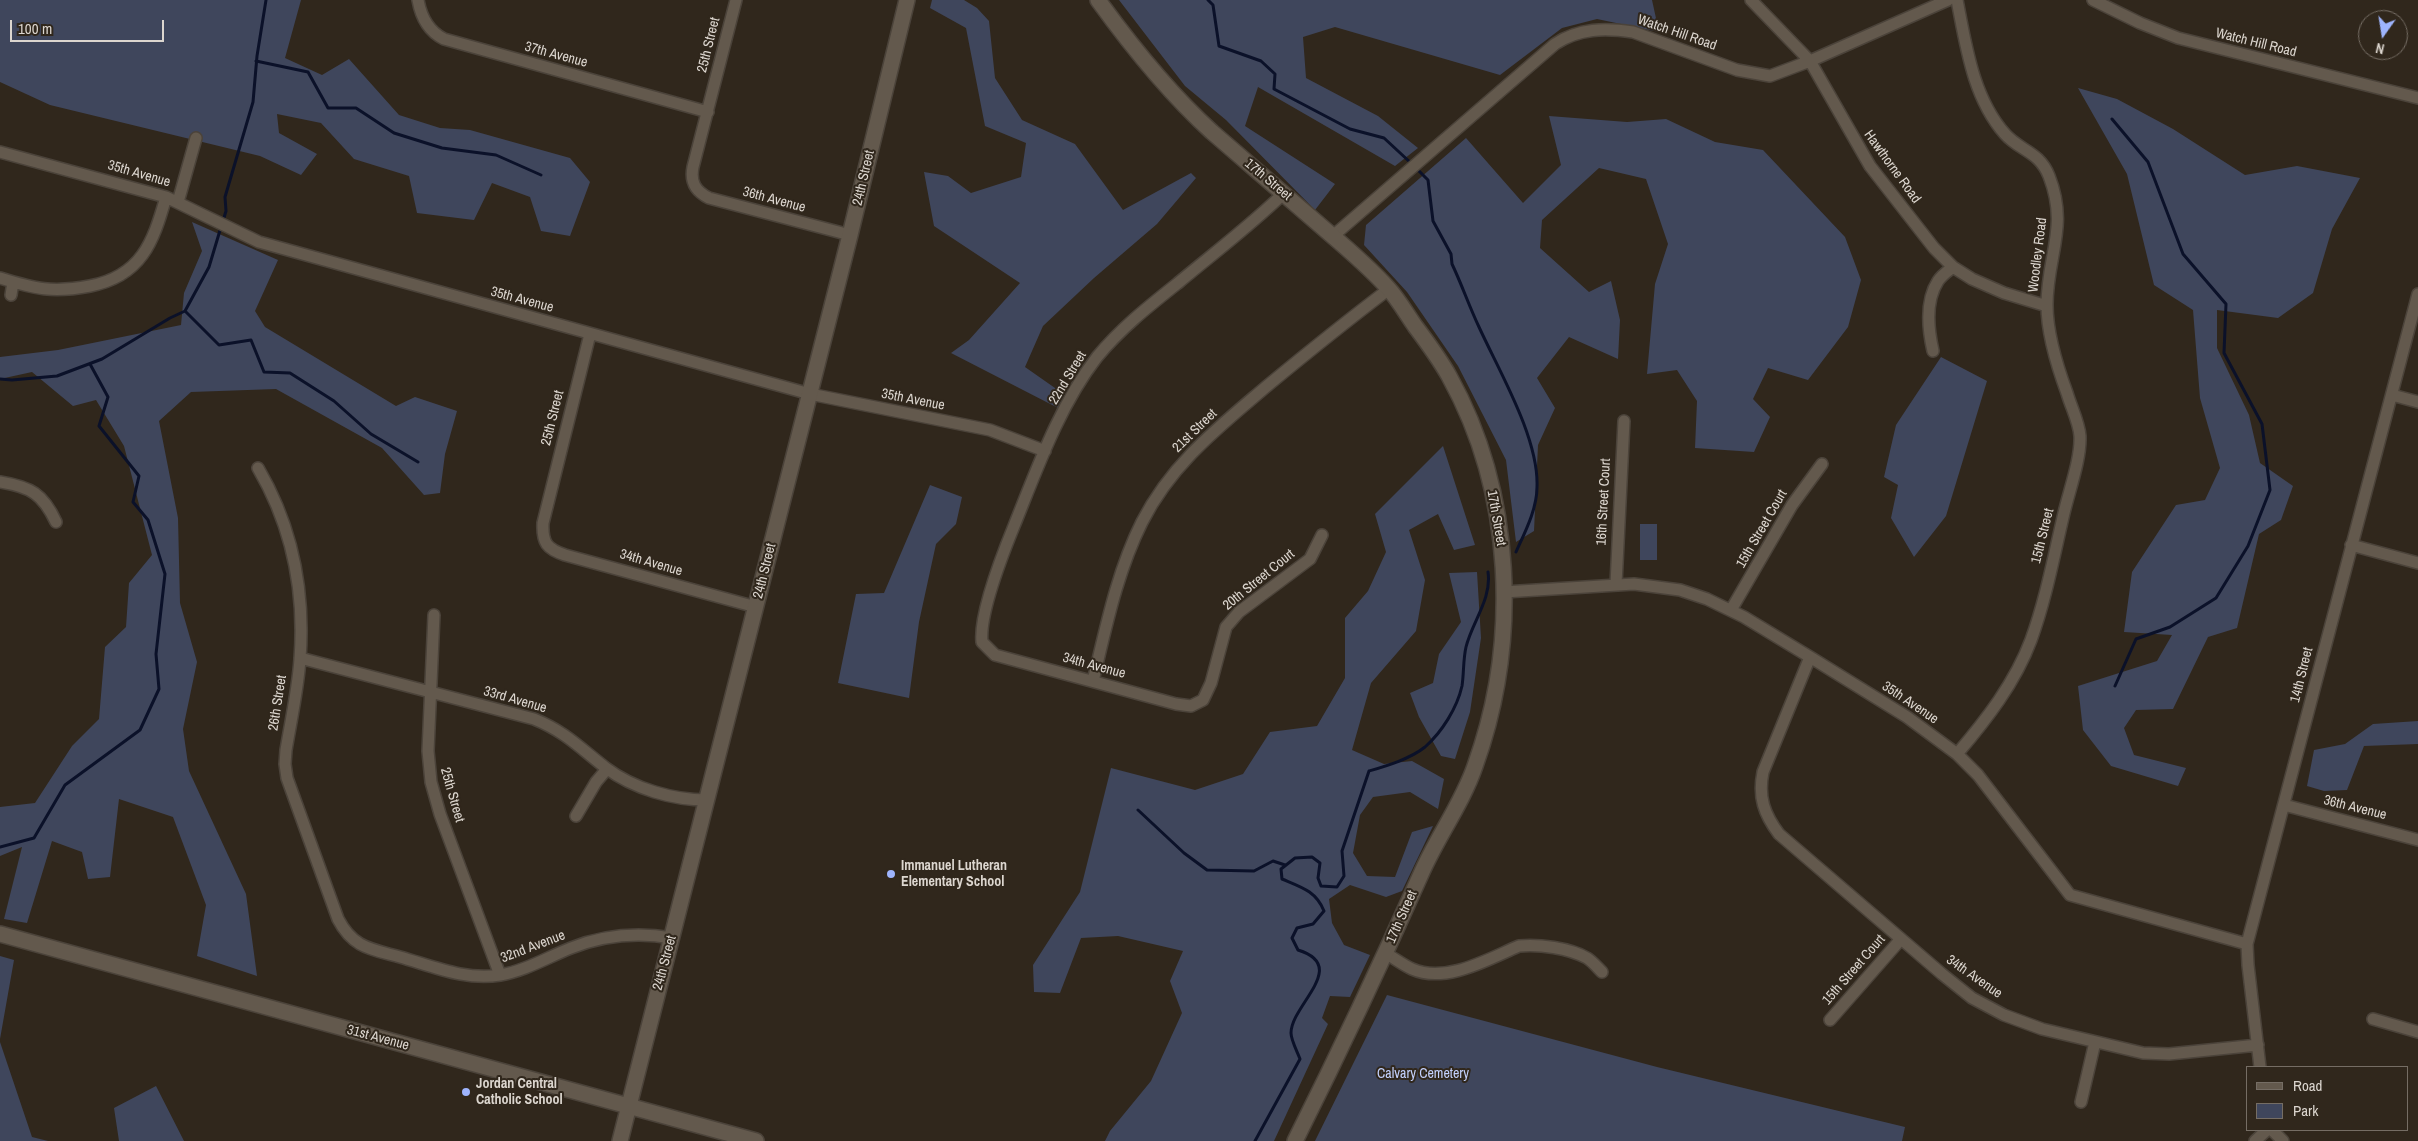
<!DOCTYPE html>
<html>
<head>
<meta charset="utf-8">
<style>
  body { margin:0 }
  #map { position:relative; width:2418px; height:1141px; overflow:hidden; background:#30271c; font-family:"Archivo Narrow",sans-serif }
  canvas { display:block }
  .legend { position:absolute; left:2246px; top:1066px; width:162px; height:65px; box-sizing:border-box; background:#30271c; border:1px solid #756d64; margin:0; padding:6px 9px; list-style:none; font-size:15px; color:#dcd6cf }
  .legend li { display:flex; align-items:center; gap:10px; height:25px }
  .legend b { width:25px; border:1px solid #756d64 }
  .north { position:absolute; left:2358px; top:10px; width:50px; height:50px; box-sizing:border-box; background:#30271c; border:1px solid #756d64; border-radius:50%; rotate:193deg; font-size:14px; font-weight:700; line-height:20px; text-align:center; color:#dcd6cf }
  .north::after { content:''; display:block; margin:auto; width:18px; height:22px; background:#9eb4fd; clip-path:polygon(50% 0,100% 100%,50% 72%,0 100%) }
  .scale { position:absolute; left:10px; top:20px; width:154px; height:22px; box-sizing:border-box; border:2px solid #dcd6cf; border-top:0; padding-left:6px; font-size:15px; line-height:18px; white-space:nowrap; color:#dcd6cf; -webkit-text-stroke:4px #30271c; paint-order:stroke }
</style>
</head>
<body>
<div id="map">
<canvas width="2418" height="1141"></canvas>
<ul class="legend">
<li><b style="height:6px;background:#63594d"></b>Road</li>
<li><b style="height:14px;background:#3f465c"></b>Park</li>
</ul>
<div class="north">N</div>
<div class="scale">100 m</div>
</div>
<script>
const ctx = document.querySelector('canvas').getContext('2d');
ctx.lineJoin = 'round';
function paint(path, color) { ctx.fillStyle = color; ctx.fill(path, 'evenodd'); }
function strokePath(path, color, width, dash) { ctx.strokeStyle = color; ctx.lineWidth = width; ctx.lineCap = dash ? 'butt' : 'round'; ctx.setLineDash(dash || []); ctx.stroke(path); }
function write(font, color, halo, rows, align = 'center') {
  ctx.font = font + ' "Archivo Narrow",sans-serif'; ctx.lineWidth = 4; ctx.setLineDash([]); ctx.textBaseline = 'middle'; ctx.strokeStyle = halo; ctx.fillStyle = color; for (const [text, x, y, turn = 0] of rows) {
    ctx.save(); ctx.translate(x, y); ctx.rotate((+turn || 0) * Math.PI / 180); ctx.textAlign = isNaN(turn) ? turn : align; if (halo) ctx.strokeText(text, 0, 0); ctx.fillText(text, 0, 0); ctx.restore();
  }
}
const green = new Path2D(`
  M0,0H301L285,58L322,75L349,59L399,115L440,128L470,130L570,158L590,182L570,236L541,231L530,197L492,183L474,220L417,213L409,176L354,159L321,123L277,114L279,133L317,154L301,175L260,156L50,105L0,82Z
  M932,0H964L977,8L989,21L995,78L1022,120L1075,144L1123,210L1191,173L1196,178L1157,224L1094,278L1043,326L1025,367L1065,395L1058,408L951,353L969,340L1020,283L934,226L924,172L948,176L971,193L1021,177L1026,143L985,126L966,28L930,8Z
  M1119,0H1652L1659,32L1597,19L1562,28L1500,75L1335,27L1303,37L1306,78L1378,116L1418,148L1395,166L1258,87L1245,126L1335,184L1315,210L1226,120L1185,86Z
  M2078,88L2117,99L2173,129L2245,175L2297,166L2360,178L2332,229L2313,293L2278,318L2217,310V348L2249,415L2260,463L2293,486L2281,520L2259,534L2237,628L2208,637L2173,709L2136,710L2124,728L2134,755L2186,768L2178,786L2111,766L2083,730L2078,686L2157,661L2172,635L2124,632L2132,572L2176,505L2205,500L2220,468L2200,398L2193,310L2154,285L2127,174Z
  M1549,116L1627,122L1666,119L1715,142L1763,150L1845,237L1861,280L1848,327L1808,380L1768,368L1753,399L1770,417L1754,452L1695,448L1697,401L1677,370L1647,374L1655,284L1668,244L1646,179L1599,168L1542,220L1540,248L1589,292L1611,281L1620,320L1618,359L1569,337L1537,378L1555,408L1538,445L1534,531L1516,542L1506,460L1458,366L1407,292L1364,245L1366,225L1466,138L1523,203L1561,165Z
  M192,222L278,260L255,311L265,327L396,406L415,397L457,411L445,454L440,493L424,495L382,448L276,389L191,392L159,421L178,518L180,603L197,662L183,729L189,771L246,894L257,976L197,956L206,905L173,817L119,799L110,877L88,879L82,852L52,841L27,923L4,919L22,847L0,856V807L35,803L72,746L99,719L105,647L126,627L129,583L152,555L124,446L96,400L73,406L32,372L0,379V357L58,350L181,325L184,293L202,251Z
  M1941,357L1987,381L1946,516L1914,557L1891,518L1898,485L1884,477L1896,425Z
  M1443,446L1475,545L1454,550L1438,514L1409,530L1425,580L1416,631L1371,683L1352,750L1384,764L1412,761L1444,779L1438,809L1410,792L1373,797L1360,815L1353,853L1367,876L1395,877L1412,832L1433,826L1402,891L1386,897L1350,885L1329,899L1332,923L1344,945L1370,955L1350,997L1330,996L1322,1018L1328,1024L1274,1141H1105L1110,1131L1151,1081L1182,1013L1170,981L1183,951L1118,936L1081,938L1060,993L1034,992L1033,965L1080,892L1111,768L1195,790L1243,774L1270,732L1317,726L1345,678V618L1368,591L1386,552L1375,514Z
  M930,485L962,497L956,524L936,544L919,622L909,698L838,683L856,594L884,593Z
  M1640,524H1657V560H1640Z
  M1477,572L1481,638L1470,712L1455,759L1441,756L1419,717L1410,693L1433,683L1439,654L1461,622L1449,573Z
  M2418,721V744L2364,746L2347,790L2324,791L2307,786L2314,750L2345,744L2373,724Z
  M0,956L14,960L0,1039Z
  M1387,995L1657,1067L1905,1127L1902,1141H1315Z
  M0,1042L32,1137L48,1141H0Z
  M156,1086L184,1141H119L114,1108Z`);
const stream = new Path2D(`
  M1208,0L1213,5L1219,46L1261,61L1275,74L1274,89L1350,129L1384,138L1412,164
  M256,61L308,72L328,108H356L394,133L442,148L496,155L541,175
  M2112,119L2148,162L2183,254L2226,304L2224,353L2262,424L2270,490L2248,546L2216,598L2170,627L2136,639L2115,686
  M1416,168L1428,180L1433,221L1451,254L1452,264C1462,285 1469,306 1479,327C1499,371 1539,438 1537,487C1537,509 1525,532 1516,552
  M223,221L226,211L225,197L253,102L257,56L266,0
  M185,311L219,345L251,340L264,372L290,373L334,401L371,434L418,462
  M0,379L12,380L57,376L102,359L170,318L185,311L209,267L221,227
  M1138,810L1184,853L1207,870L1254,871L1273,861L1285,865
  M0,847L34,838L65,785L140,730L159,689L156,654L165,574L148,520L133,502L139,476L99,426L108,397L90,364
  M1255,1141L1300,1059C1297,1051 1291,1040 1291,1033C1291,1005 1350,966 1298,950L1292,938L1297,928L1313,924L1324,911C1316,891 1301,887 1282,879L1281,869L1295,858L1312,857L1320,863L1318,878L1321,886L1337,887L1344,876L1342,851L1369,771C1386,766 1410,759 1425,747C1442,732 1457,708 1462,686C1464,673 1463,660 1466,647C1472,622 1492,599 1488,572`);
const street = new Path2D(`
  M418,0C421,17 428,31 444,39L708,112
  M736,0L693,167C690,182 695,191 709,198L850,235
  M1751,0L1810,61L1870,166L1934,248L1953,267L1972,279L2004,293L2047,306
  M2093,0L2140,23L2178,38L2418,98
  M0,152L166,197L259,242L810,394L990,430L1045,451
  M1284,193C1251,225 1214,253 1178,283C1149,306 1121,328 1097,357C1059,406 1037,469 1014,526C1003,553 979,614 982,642L995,655L1176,704L1191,706L1203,700L1211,683L1226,627L1239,612L1310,559L1322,535
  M178,202L196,138
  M1333,236L1555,44C1579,28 1605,28 1633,32L1737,70L1770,76L1810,61L1948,0
  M0,278C35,289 53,293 90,286C141,276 153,243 166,197
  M11,295L13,282
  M590,334L543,523C542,543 547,549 565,555L756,607
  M1933,351C1928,329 1925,301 1938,281C1942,275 1948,271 1953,267
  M2392,395L2418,402
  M258,468C292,526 305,592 300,659C298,689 291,720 286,750L285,764L287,778L338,919C353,948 371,949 400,957C432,966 466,981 500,975C525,971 548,957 571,948C604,935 637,932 672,938
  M0,482C31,487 43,494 56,522
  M2351,545L2418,563
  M1616,584L1624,421
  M1504,592L1634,584L1680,590L1707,599L1744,617L1810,657L1907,717L1957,754L1978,775L2070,895L2247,944
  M1731,610L1792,505L1822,464
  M434,615L428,751L431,782L440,814L500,975
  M1810,657L1763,772C1758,797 1764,814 1779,834L1942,974L1972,998L2004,1015L2042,1029L2143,1053L2169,1054L2258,1045
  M300,658L534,719C566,732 580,748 606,768C634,789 673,800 707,800
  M1093,681C1106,627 1117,572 1142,522C1172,463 1219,427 1267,386C1307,353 1348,320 1389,289
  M1957,754C1986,720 2015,683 2031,640C2046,599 2054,555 2064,513C2069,491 2081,459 2080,436C2079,422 2071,407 2067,393C2057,366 2047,334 2047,305C2047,255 2069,227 2049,176C2039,151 2020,151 2005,134C1973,98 1966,46 1957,0
  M2284,805L2418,840
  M576,816L596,782L607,769
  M1385,953C1394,958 1403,965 1412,969C1446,984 1488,959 1519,946C1539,944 1569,948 1587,958C1592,961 1597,967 1602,972
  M2373,1019L2418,1032
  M1830,1020L1901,939
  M2260,1067L2248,965L2247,944L2418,294
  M2081,1102L2095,1042
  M2272,1130L2283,1141
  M2255,1141L2267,1130`);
const secondary = new Path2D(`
  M1098,0C1132,47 1169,93 1212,132C1251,166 1290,199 1329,233C1349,250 1370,268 1388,288C1398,299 1406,313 1415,326C1427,342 1439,358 1449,376C1514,493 1520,641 1475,766C1462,804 1437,837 1421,874C1381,964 1339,1053 1295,1141
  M0,934L756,1141
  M620,1141L850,235L907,0`);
const markers = [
  [891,874,5,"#9eb4fd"],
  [466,1092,5,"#9eb4fd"]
];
const streetNames = [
  ["Watch Hill Road",1677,33,19],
  ["Watch Hill Road",2256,43,14],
  ["25th Street",709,45,-76],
  ["37th Avenue",556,55,15],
  ["Hawthorne Road",1892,167,54],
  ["35th Avenue",139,174,16],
  ["24th Street",864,178,-77],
  ["17th Street",1268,180,40],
  ["36th Avenue",774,200,15],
  ["Woodley Road",2038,255,-83],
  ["35th Avenue",522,300,15],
  ["22nd Street",1068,378,-59],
  ["35th Avenue",913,400,11],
  ["25th Street",553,418,-76],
  ["21st Street",1195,431,-44],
  ["16th Street Court",1604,502,-87],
  ["17th Street",1496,518,80],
  ["15th Street Court",1762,529,-60],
  ["15th Street",2043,536,-76],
  ["34th Avenue",651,563,16],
  ["24th Street",765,571,-76],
  ["20th Street Court",1259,580,-39],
  ["34th Avenue",1094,666,15],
  ["14th Street",2302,675,-76],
  ["33rd Avenue",515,700,16],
  ["26th Street",278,703,-81],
  ["35th Avenue",1910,703,34],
  ["25th Street",452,795,74],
  ["36th Avenue",2355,808,14],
  ["17th Street",1402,917,-66],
  ["32nd Avenue",533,947,-21],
  ["24th Street",665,963,-75],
  ["15th Street Court",1854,970,-49],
  ["34th Avenue",1974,977,35],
  ["31st Avenue",378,1038,15]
];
const poiNames = [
  ["Immanuel Lutheran",901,866],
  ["Elementary School",901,882],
  ["Jordan Central",476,1084],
  ["Catholic School",476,1100]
];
const parkNames = [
  ["Calvary Cemetery",1423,1074]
];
paint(green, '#3f465c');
strokePath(stream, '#0b1129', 3);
strokePath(street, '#4b433a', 14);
strokePath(secondary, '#4b433a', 18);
strokePath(street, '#63594d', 11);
strokePath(secondary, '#63594d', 15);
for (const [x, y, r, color] of markers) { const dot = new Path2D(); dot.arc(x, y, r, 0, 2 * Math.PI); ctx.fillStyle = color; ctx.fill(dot); strokePath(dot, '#30271c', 2); }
write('14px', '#dcd6cf', '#30271c', streetNames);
write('bold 14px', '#dcd6cf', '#30271c', poiNames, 'left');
write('14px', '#c4d2fe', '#30271c', parkNames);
</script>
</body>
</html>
